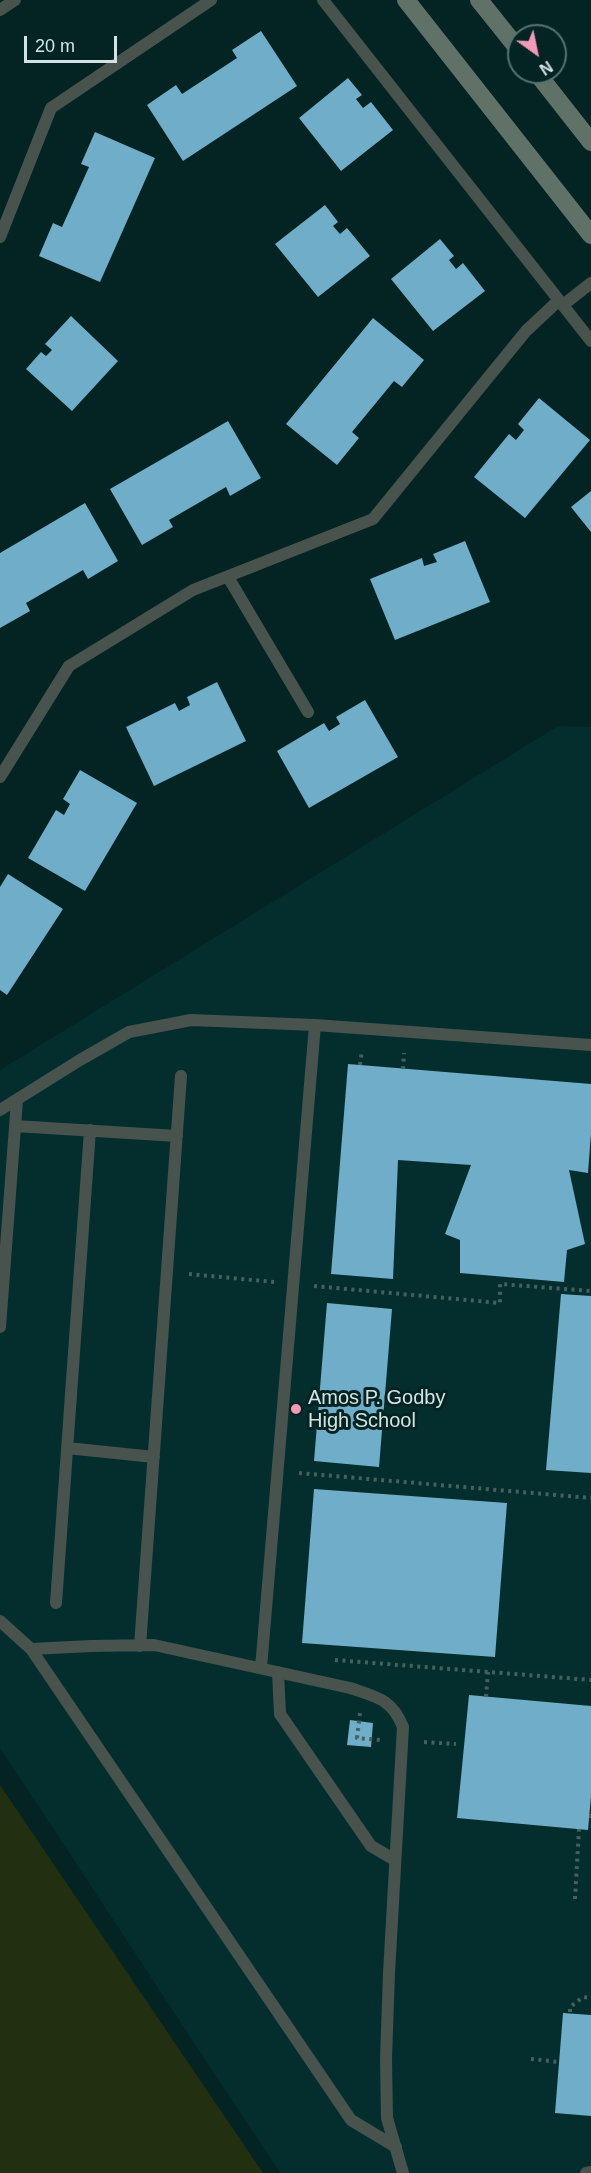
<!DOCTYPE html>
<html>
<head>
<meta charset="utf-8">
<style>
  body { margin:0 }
  #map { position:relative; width:591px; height:2173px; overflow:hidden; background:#042323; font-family:Arial,sans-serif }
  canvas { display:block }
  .north { position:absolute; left:507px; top:24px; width:60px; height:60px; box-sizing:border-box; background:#042323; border:2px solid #577070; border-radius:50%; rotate:147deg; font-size:16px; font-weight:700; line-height:24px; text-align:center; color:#d3e3e3 }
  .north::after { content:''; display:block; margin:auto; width:21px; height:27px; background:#f09ab6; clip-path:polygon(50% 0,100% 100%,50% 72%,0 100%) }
  .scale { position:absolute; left:24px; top:36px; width:93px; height:27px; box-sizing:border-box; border:3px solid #d3e3e3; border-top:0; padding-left:8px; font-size:18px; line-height:21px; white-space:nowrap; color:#d3e3e3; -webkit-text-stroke:4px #042323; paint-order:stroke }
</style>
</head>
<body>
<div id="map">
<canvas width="591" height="2173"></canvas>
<div class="north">N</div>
<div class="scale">20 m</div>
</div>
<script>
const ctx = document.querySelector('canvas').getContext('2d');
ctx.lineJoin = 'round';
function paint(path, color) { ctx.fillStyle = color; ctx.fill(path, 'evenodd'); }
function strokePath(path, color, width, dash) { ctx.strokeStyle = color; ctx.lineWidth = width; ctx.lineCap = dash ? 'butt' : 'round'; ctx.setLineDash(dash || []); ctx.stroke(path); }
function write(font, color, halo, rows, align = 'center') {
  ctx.font = font + ' Arial,sans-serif'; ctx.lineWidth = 6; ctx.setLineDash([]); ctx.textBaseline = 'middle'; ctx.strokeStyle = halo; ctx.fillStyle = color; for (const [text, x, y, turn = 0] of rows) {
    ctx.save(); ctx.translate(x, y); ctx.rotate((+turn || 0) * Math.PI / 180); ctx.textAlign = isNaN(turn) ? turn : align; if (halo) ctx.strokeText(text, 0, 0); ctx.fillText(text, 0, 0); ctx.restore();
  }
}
const built = new Path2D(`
  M558,726L591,727V2173H280L0,1748V1070Z`);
const green = new Path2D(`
  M0,1785L263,2173H0Z`);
const building = new Path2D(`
  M261,31L297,86L183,161L147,105L176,85L182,94L237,58L232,50Z
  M348,78L362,95L356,99L363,108L371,102L393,130L341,171L299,118Z
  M95,132L155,158L100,282L39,256L53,223L62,227L89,167L81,164Z
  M325,205L338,222L333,226L340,234L347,228L370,256L318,297L275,244Z
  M440,239L454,256L449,260L456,269L463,263L485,291L433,331L391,279Z
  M71,316L118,361L72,411L26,369L41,352L46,356L52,350L45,344Z
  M373,318L424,360L402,387L394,381L352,432L359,438L337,465L286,424Z
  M539,398L590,440L525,518L474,477L509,434L516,440L524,430L518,424Z
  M228,421L261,478L230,496L226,487L169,520L173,527L142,545L110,489Z
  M591,491V532L571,507Z
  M85,503L118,561L88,579L83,570L26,603L30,611L0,628V553Z
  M465,541L490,602L395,640L370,579L422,558L424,566L437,562L433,554Z
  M217,682L246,741L154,786L126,727L175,703L179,711L190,705L187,697Z
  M365,700L398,757L309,808L277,751L324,723L329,731L340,724L336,717Z
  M80,770L137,803L85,891L28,858L56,810L64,815L70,804L63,799Z
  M8,874L63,909L7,995L0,990V887Z
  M348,1064L591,1084V1133L588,1173L569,1170L585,1244L567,1250L564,1282L460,1273V1240L445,1234L471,1165L398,1160L393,1279L331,1274Z
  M561,1294L591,1296V1473L546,1470Z
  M327,1303L392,1309L379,1467L314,1461Z
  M314,1489L507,1503L495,1657L302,1643Z
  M469,1695L591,1706V1796L588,1830L457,1818Z
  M350,1720L373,1723L371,1747L347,1745Z
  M563,2013L591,2015V2116L555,2113Z`);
const path = new Path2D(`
  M360,1065L362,1050
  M403,1069L404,1053
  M189,1274L274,1282
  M314,1286L500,1303V1284L591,1291
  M299,1473L591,1498
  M335,1660L591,1680
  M486,1697L488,1672
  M360,1713L357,1738L380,1740
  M424,1742L456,1744
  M589,1816H591
  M575,1899L579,1829
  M570,2012V2007L583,1997L591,1998
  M531,2059L559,2062`);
const lane = new Path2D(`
  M323,0L591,341
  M0,10L15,0
  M0,237L51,108L211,0
  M563,305L591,283
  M228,577L308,712
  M0,777L69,666L193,590L373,519L526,331L558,301
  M0,1110L80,1060L129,1032L191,1020L315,1025L591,1045
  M15,1126L177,1136
  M0,1327L17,1100
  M67,1448L154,1457
  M56,1603L90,1130
  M0,1621L31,1649L351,2120L396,2147
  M140,1646L181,1076
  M31,1649L91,1646L154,1645L350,1688C377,1697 392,1699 403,1727L389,1973L386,2059L387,2118L403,2173
  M261,1668L315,1025
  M278,1672L280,1714L371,1846L395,1860
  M586,2173L591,2172`);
const secondary = new Path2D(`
  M406,0L591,235
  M479,0L519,50
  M536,72L591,142`);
const markers = [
  [296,1409,6,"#f09ab6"]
];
const poiNames = [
  ["Amos P. Godby",308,1398],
  ["High School",308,1421]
];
paint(built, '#042e2e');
paint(green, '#222f10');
paint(building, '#6fadc8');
strokePath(path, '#466060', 4, [3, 4.5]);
strokePath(lane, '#48534d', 12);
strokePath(secondary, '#607168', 18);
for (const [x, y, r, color] of markers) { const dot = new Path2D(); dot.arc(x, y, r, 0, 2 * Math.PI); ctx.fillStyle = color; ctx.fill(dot); strokePath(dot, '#042323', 2); }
write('20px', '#d3e3e3', '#042323', poiNames, 'left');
</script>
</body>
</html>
